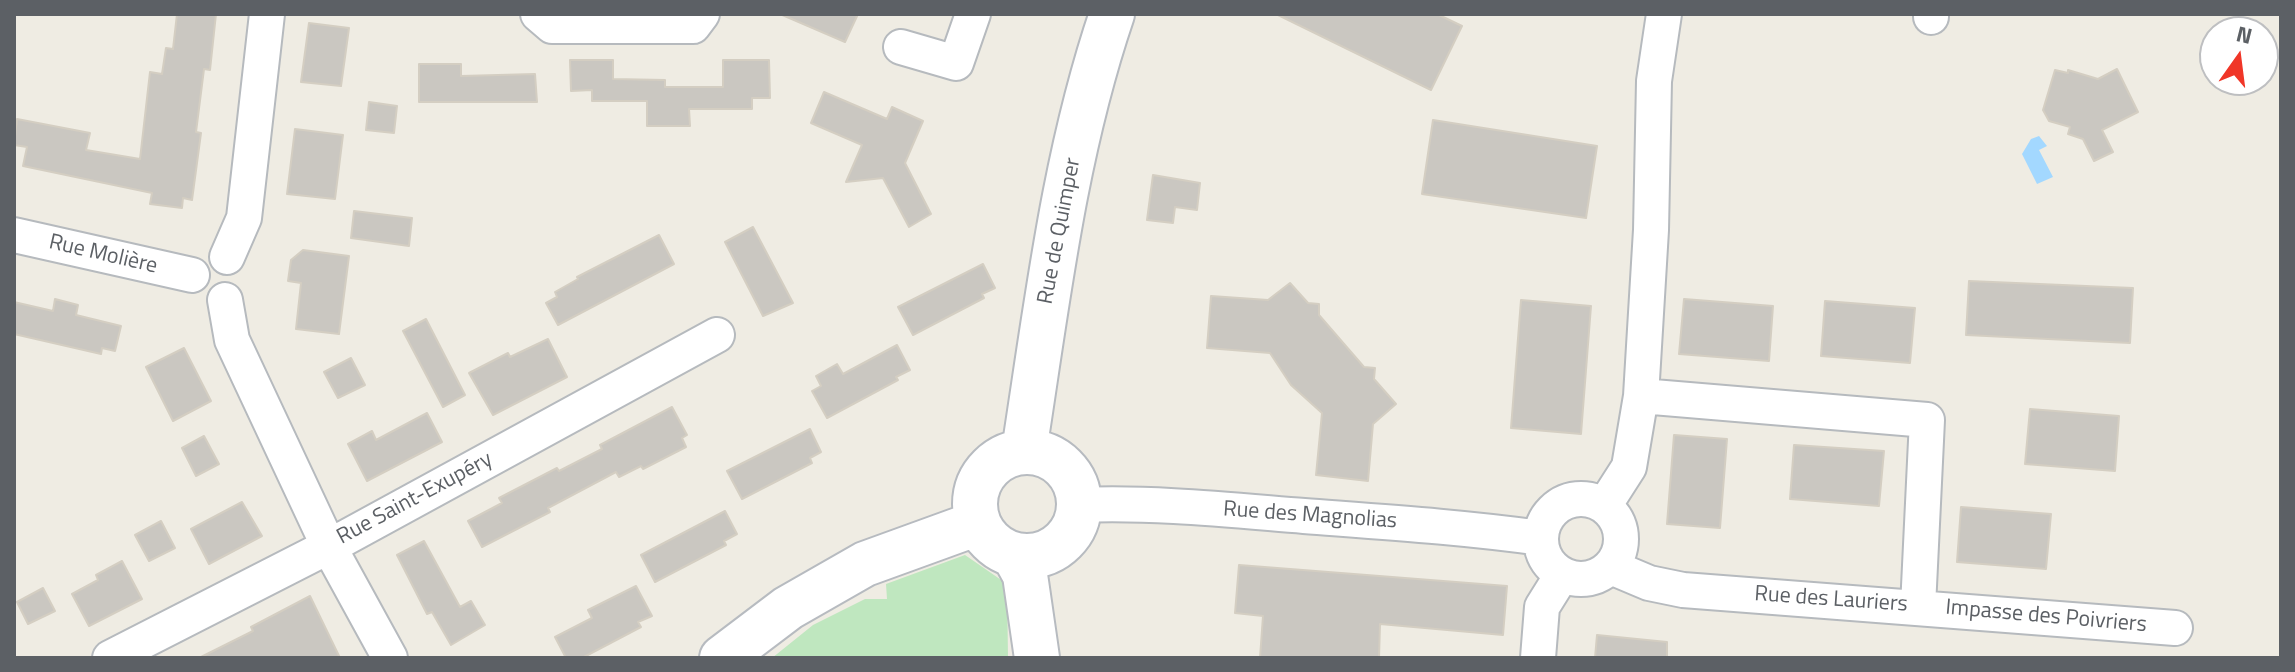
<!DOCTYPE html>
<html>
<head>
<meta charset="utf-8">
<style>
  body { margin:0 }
  #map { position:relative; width:2295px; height:672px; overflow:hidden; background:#efece3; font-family:"Titillium Web",sans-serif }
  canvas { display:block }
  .frame { position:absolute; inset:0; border:16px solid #5c6065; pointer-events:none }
  .north { position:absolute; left:2199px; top:16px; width:80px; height:80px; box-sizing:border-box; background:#fff; border:2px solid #bebfc1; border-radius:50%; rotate:14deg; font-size:22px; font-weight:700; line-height:32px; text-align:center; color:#5c6065 }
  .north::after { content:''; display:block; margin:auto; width:28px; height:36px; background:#f03628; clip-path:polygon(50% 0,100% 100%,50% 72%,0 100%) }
</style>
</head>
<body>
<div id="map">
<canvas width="2295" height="672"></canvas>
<div class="frame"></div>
<div class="north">N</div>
</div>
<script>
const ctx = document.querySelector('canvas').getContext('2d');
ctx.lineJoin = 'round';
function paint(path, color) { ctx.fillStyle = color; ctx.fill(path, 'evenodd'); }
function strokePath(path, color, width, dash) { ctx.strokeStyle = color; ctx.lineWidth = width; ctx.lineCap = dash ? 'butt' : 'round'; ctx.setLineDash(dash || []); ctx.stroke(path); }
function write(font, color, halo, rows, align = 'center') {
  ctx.font = font + ' "Titillium Web",sans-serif'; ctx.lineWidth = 6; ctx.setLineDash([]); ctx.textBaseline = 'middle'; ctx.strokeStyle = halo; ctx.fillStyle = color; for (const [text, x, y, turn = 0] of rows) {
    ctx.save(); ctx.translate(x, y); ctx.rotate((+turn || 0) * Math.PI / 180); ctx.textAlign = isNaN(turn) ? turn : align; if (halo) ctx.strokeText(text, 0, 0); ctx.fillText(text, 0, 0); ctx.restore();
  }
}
const green = new Path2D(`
  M965,555L1007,584L1008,658H772L813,625L865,599H887L886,584Z`);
const water = new Path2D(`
  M2039,136L2047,146L2039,150L2053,177L2037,184L2022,154L2031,139Z`);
const building = new Path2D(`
  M177,14H216L210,70L204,69L196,132L201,133L192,200L183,198L182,208L150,204L152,193L23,166L27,147L14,145L17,119L90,133L86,150L140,159L150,72L162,74L166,48L173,49Z
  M780,14H858L845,42Z
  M1276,14H1437L1462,26L1431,90Z
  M309,23L349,28L341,86L301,82Z
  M570,60H613V79L665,80V87H723V60H769L770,98H752V109H689L690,126H647V101H592V90L571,91Z
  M419,64H461V76L535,74L537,102H419Z
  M2117,69L2138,112L2102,130L2113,152L2094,161L2083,139L2068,134L2070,127L2049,121L2043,110L2055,70L2068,73V70L2098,79Z
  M824,92L887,119L892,107L923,121L905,163L931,214L909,227L883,178L846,182L862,145L811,123Z
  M369,102L397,106L394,133L366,130Z
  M1433,120L1597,146L1586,218L1422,194Z
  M295,129L343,135L335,199L287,194Z
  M1153,175L1200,183L1197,210L1175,207L1173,223L1147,220Z
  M354,211L412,218L409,246L351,238Z
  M753,227L793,303L763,316L725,242Z
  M659,235L674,264L558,325L546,303L557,297L555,292L578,279L577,277Z
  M303,250L349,256L339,334L296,329L301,283L288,281L291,260Z
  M983,264L995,288L982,294L984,298L913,335L898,307Z
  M1969,281L2133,288L2130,343L1966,335Z
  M1290,283L1308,303L1319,304V315L1364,367L1375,368L1374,379L1396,404L1373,424L1368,481L1316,475L1322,413L1291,385L1270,353L1207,348L1211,296L1268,300Z
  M55,299L78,305L76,315L121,326L115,351L102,348L101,354L14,334V302L53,311Z
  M1684,299L1773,306L1769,361L1679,354Z
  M1521,300L1591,306L1581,434L1511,428Z
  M1825,301L1915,308L1910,363L1821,356Z
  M426,319L465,395L443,407L403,331Z
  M548,339L567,377L493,415L469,373L508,353L510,357Z
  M897,345L910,370L896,377L898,380L827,418L812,391L821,386L816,376L837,364L843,374Z
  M184,348L211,401L173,421L146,367Z
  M351,358L365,385L338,398L324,372Z
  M672,407L687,435L682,438L686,447L643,469L641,466L619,477L616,472L548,508L550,512L482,547L468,521L502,503L499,498L557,468L559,471L602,449L600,445Z
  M2030,409L2119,416L2115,471L2025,464Z
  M427,413L442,442L367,481L348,444L372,431L376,440Z
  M810,429L821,452L810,458L812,463L742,499L727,471Z
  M1674,435L1727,439L1720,528L1667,524Z
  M204,436L219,464L196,476L182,448Z
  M1794,445L1884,451L1879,506L1790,499Z
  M242,502L262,536L209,564L191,529Z
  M1961,507L2051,514L2046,569L1957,562Z
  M725,511L737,534L724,541L726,545L655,582L641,555Z
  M161,521L175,548L149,561L135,535Z
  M424,541L460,607L471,601L485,625L451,645L432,612L427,614L397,555Z
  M122,561L142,599L89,626L72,594L98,580L96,575Z
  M1239,565L1507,586L1503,635L1380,624L1379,658H1260L1263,616L1235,613Z
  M636,586L652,616L638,622L641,627L582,658H566L555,637L592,618L588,610Z
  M43,588L55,611L28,624L17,602Z
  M310,596L340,658H199L253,631L251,627Z
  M1597,635L1667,642V658H1595Z`);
const minor = new Path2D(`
  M538,14L552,26H693L702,14
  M1931,14V17
  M901,47L956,63L973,14
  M14,235L192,275
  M227,257L244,218L267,14
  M225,300L232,340L328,545L390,658
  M1641,396L1927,420L1918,607
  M1541 539a40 40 0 1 1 80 0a40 40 0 1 1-80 0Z
  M1079,505C1154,502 1229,510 1304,516C1383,522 1462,527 1541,538
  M1604,506L1629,467L1641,396L1651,230L1654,81L1664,14
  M1611,567L1649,583L1683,590L2175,628
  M110,658L345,538L717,335
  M1538,658L1542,607L1562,575`);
const secondary = new Path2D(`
  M1024,451C1047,304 1064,155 1112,14
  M975 504a52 52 0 1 1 104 0a52 52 0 1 1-104 0Z
  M1014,555L1025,575L1037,658
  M722,658L788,608L865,564L978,523`);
const streetNames = [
  ["Rue de Quimper",1060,231,-79],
  ["Rue Molière",103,255,13],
  ["Rue Saint-Exupéry",415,499,-28],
  ["Rue des Magnolias",1310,516,4],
  ["Rue des Lauriers",1831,600,4],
  ["Impasse des Poivriers",2046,617,5]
];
paint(green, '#bfe7bf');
paint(water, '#a3d8ff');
paint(building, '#cac7c1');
strokePath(building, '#d4cec2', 2);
strokePath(minor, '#b6babe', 38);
strokePath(secondary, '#b7bbc0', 48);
strokePath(minor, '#fff', 34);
strokePath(secondary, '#fff', 44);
write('22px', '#5c6065', '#fff', streetNames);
</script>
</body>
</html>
